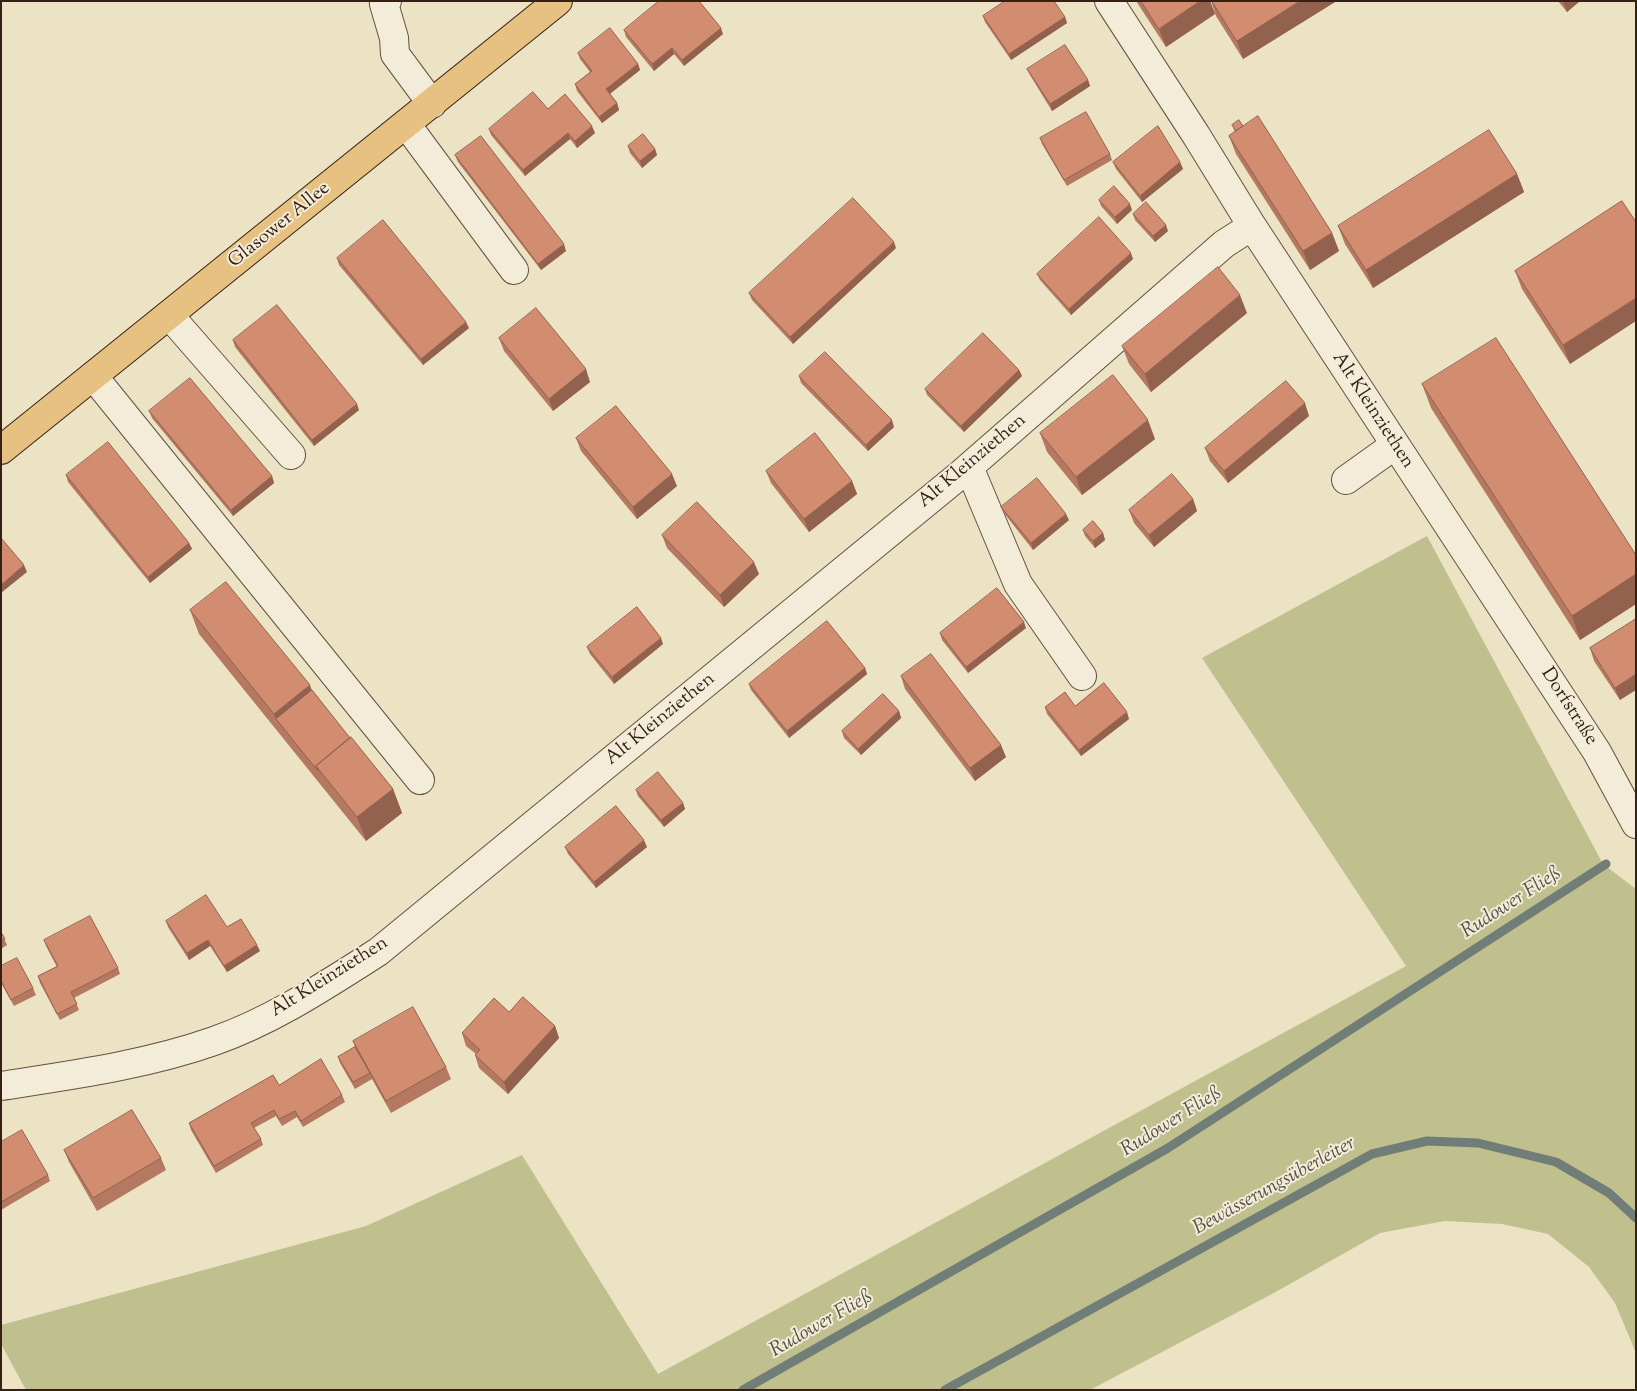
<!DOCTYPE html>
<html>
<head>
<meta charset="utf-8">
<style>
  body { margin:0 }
  #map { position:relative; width:1637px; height:1391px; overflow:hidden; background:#ece2c4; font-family:"Sorts Mill Goudy",serif }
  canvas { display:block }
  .frame { position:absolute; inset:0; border:2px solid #362013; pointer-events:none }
</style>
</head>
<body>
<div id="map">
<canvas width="1637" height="1391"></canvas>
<div class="frame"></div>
</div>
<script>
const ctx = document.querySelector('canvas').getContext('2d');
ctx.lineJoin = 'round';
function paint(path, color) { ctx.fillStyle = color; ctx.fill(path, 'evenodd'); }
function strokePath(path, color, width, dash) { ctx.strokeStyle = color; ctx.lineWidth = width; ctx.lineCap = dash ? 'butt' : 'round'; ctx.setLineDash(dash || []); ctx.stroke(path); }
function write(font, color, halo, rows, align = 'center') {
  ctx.font = font + ' "Sorts Mill Goudy",serif'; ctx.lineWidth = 4; ctx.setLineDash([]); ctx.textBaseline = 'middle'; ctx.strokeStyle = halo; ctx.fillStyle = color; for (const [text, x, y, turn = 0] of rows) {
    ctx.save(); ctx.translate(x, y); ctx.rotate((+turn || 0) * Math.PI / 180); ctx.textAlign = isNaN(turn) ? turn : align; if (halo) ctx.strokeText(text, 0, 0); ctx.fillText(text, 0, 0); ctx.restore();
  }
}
const green = new Path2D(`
  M1427,536L1603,864L1636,889V1353L1615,1303L1589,1267L1548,1234L1502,1224L1445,1221L1380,1233L1272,1294L1090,1390H26L1,1344V1325L366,1226L522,1155L658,1374L1406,966L1202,658Z`);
const stream = new Path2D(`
  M743,1390L1168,1148L1606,864
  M945,1390L1372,1154L1427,1141L1478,1143L1556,1162L1609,1193L1636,1218`);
const minor = new Path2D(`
  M387,1L384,4L394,38L395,54L432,104
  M1109,1L1196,135L1252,226L1597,752L1636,824
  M406,124L514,270
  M169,315L291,455
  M93,376L420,780
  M969,467L1018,584L1082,676
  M1346,480L1395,445
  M1,1086C72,1075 146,1065 214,1041C272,1021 326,985 378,952L961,474L1224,244L1252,226`);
const major = new Path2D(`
  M1,450L558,1`);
const wall = new Path2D(`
  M1136,1H1210L1215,14L1166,47Z
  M1211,1H1334L1335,2L1243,59L1216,16Z
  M1558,1H1580L1567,12Z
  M983,16L1065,17L1067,23L1011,60L985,22Z
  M624,30L723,34L684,66L674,54L654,71L626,37Z
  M578,53L638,64L640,70L610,94L617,103L619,110L602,123L577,91L575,84L590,72L580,59Z
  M1027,69L1088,80L1090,86L1052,111L1030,75Z
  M548,109L595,133L577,148L570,139L525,176L491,135L489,129Z
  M1232,125L1243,126L1332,233L1339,251L1310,270L1236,154L1229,136L1235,132Z
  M1040,138L1110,154L1112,160L1067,186L1042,144Z
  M628,146L655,149L657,155L642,168L630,153Z
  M455,155L566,251L541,270L458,162Z
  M1113,162H1180L1183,169L1142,202L1116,169Z
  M1517,174L1524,192L1373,288L1345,244L1338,226Z
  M1099,200L1132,210L1117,224L1101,206Z
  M1622,201L1570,364L1522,289L1515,271Z
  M1133,214L1168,231L1155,242L1135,220Z
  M896,248L793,344L752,300L749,293Z
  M337,258L469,328L423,365L339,265Z
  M1133,259L1071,315L1040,280L1037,274Z
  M1247,313L1151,392L1129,364L1122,346Z
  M499,338L590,382L553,411L504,351Z
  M233,340L359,410L314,446L235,347Z
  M1019,370L1022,376L964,432L927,395L925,389Z
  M799,376L894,427L868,451L801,383Z
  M1422,384L1636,555V604L1580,640L1431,408Z
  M149,411L272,476L274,483L233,516L152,418Z
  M1309,416L1228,483L1210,461L1205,448Z
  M1040,433L1155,439L1082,495L1047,452Z
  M576,438L677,486L637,519L581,451Z
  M766,471L852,481L857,494L809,532L771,483Z
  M66,475L189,543L192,549L150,583L68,482Z
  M1193,499L1197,511L1154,547L1134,523L1129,510Z
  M1001,507L1069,520L1033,550L1004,513Z
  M1083,530L1103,533L1105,540L1095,548L1085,536Z
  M662,535L759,574L724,607L667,548Z
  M190,610L312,690L350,738L393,789L402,813L366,841L199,634Z
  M1636,619L1620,700L1594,661L1590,648Z
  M1026,628L968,673L942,640L940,633Z
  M663,644L614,684L590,654L587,647Z
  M865,668L867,674L789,738L751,690L749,684Z
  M901,676L1006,757L975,781L905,689Z
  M1075,706L1129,719L1081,756L1047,714L1045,707Z
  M899,711L901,718L861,755L844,738L842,731Z
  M636,790L683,803L685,809L664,827L638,796Z
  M565,847H647L596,888L568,854Z
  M166,921L227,927L260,951L227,972L210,946L189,960L168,927Z
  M1,932L7,945L1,949Z
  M44,940L118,968L120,974L74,998L79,1010L60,1020L40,983L38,976L57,967L46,946Z
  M1,966L33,988L36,995L14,1006L1,983Z
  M509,1012L555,1026L559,1038L508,1094L479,1068L475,1055L476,1054L466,1046L462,1033Z
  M353,1041L446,1067L451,1079L391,1113L372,1079L355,1089L340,1063L338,1057L355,1047Z
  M279,1085L342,1095L345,1102L303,1127L297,1117L282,1126L276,1116L254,1128L261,1139L263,1145L216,1173L191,1130L189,1123Z
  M1,1142L48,1175L50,1181L1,1210Z
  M64,1150L161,1158L166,1170L97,1211L69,1162Z`);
const shadedWall = new Path2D(`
  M1200,1H1210L1215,14L1166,47L1159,29Z
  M1300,1H1334L1335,2L1243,59L1237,41Z
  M1563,1H1580L1567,12Z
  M1065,17L1067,23L1011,60L1009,54Z
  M721,28L723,34L684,66L682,60Z
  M672,48L674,54L654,71L652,64Z
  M638,64L640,70L608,95L606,89Z
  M1088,80L1090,86L1052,111L1050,104Z
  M617,103L619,110L602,123L599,117Z
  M592,126L595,133L577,148L575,141Z
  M568,133L570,139L525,176L523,170Z
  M655,149L657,155L642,168L640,161Z
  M1180,162L1183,169L1142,202L1140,196Z
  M1517,174L1524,192L1373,288L1366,270Z
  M1130,204L1132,210L1117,224L1115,217Z
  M1166,225L1168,231L1155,242L1153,236Z
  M1332,233L1339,251L1310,270L1303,251Z
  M894,242L896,248L793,344L790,337Z
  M564,244L566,251L541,270L538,264Z
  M1131,253L1133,259L1071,315L1069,309Z
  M1240,295L1247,313L1151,392L1145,374Z
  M1636,298V321L1570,364L1563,345Z
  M466,322L469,328L423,365L421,359Z
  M586,369L590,382L553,411L549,399Z
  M1019,370L1022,376L964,432L961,426Z
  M1305,403L1309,416L1228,483L1224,471Z
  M357,404L359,410L314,446L312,440Z
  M892,420L894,427L868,451L866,445Z
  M1148,420L1155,439L1082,495L1076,477Z
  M672,474L677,486L637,519L633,507Z
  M272,476L274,483L233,516L231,510Z
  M852,481L857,494L809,532L804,519Z
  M1193,499L1197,511L1154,547L1149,535Z
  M1066,514L1069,520L1033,550L1031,543Z
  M1103,533L1105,540L1095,548L1093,541Z
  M189,543L192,549L150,583L148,577Z
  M754,562L759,574L724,607L720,595Z
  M24,565L27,572L1,593V585Z
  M1636,574V604L1580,640L1572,616Z
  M1024,622L1026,628L968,673L966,667Z
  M661,638L663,644L614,684L612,677Z
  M865,668L867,674L789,738L787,731Z
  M1636,674V690L1620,700L1615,688Z
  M310,685L318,709L276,719L274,714Z
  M899,711L901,718L861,755L858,749Z
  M1127,712L1129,719L1081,756L1079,750Z
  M1001,745L1006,757L975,781L970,768Z
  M393,789L402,813L366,841L357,817Z
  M683,803L685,809L664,827L661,820Z
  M644,840L647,847L596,888L594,882Z
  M208,940L210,946L189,960L187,953Z
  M257,945L260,951L227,972L224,966Z
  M555,1026L559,1038L508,1094L504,1082Z`);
const building = new Path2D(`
  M659,1H699L721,28L682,60L672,48L652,64L624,30Z
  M1005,1H1054L1065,17L1009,54L983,16Z
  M1141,1H1200L1159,29Z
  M1212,1H1300L1237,41Z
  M610,28L638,64L606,89L617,103L599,117L575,84L592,71L578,53Z
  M1065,45L1088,80L1050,104L1027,69Z
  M533,92L548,109L565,94L592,126L575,141L568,133L523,170L489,129Z
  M1086,112L1110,154L1064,180L1040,138Z
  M1258,116L1332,233L1303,251L1229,136Z
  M1239,120L1243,126L1236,131L1232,125Z
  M1158,126L1180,162L1140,196L1113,162Z
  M1489,130L1517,174L1366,270L1338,226Z
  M643,134L655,149L640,161L628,146Z
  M481,136L564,244L538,264L455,155Z
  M1114,186L1130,204L1115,217L1099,200Z
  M853,198L894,242L790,337L749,293Z
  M1622,201L1636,222V298L1563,345L1515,271Z
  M1146,202L1166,225L1153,236L1133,214Z
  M1099,217L1131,253L1069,309L1037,274Z
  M383,220L466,322L421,359L337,258Z
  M1218,267L1240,295L1145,374L1122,346Z
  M277,305L357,404L312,440L233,340Z
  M536,308L586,369L549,399L499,338Z
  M983,333L1019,370L961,426L925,389Z
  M1496,338L1636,555V574L1572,616L1422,384Z
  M825,352L892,420L866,445L799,376Z
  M1113,375L1148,420L1076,477L1040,433Z
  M190,378L272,476L231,510L149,411Z
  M1286,381L1305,403L1224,471L1205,448Z
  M616,406L672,474L633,507L576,438Z
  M815,433L852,481L804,519L766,471Z
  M108,442L189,543L148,577L66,475Z
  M1172,474L1193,499L1149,535L1129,510Z
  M1037,478L1066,514L1031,543L1001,507Z
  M697,502L754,562L720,595L662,535Z
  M1093,521L1103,533L1093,541L1083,530Z
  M1,538L24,565L1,585Z
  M226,582L310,685L274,714L190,610Z
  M997,588L1024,622L966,667L940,633Z
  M637,607L661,638L612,677L587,647Z
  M1636,619V674L1615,688L1590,648Z
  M827,621L865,668L787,731L749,684Z
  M931,654L1001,745L970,768L901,676Z
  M1104,683L1127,712L1079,750L1045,707L1065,692L1075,706Z
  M312,690L350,738L316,766L318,771L276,719Z
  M883,694L899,711L858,749L842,731Z
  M351,737L393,789L357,817L316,766Z
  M658,772L683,803L661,820L636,790Z
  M616,806L644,840L594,882L565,847Z
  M206,895L227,927L241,919L257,945L224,966L208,940L187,953L166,921Z
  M90,916L118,968L71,992L77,1004L57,1014L38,976L58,966L44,940Z
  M1,932L5,939L1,941Z
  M17,958L33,988L11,1000L1,981V966Z
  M523,997L555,1026L504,1082L475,1055L480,1050L462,1033L494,998L509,1012Z
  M413,1007L446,1067L386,1101L353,1041Z
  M355,1047L370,1073L353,1082L338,1057Z
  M321,1059L342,1095L301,1121L295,1111L279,1119L274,1110L251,1123L261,1139L214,1166L189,1123L273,1075L279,1085Z
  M132,1110L161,1158L93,1198L64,1150Z
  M22,1130L48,1175L1,1202V1142Z`);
const streetNames = [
  ["Glasower Allee",280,226,-39],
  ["Alt Kleinziethen",1372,411,57],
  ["Alt Kleinziethen",973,462,-40],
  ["Dorfstraße",1568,707,57],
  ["Alt Kleinziethen",661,720,-39],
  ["Alt Kleinziethen",330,978,-32]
];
const waterNames = [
  ["Rudower Fließ",1512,904,-33],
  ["Rudower Fließ",1172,1123,-32],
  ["Bewässerungsüberleiter",1275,1187,-29],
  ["Rudower Fließ",822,1325,-30]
];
paint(green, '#c0c08f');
strokePath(stream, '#717e77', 9);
strokePath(minor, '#64503f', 30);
strokePath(major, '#362013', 30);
strokePath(minor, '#f3ecd9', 28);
strokePath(major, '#e6c182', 28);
paint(wall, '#b57860');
paint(shadedWall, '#93624e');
paint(building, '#d28c70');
strokePath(building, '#93624e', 1);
write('19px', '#362013', '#f3ecd9', streetNames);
write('italic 20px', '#544f45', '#f3ecd9', waterNames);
</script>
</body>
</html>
